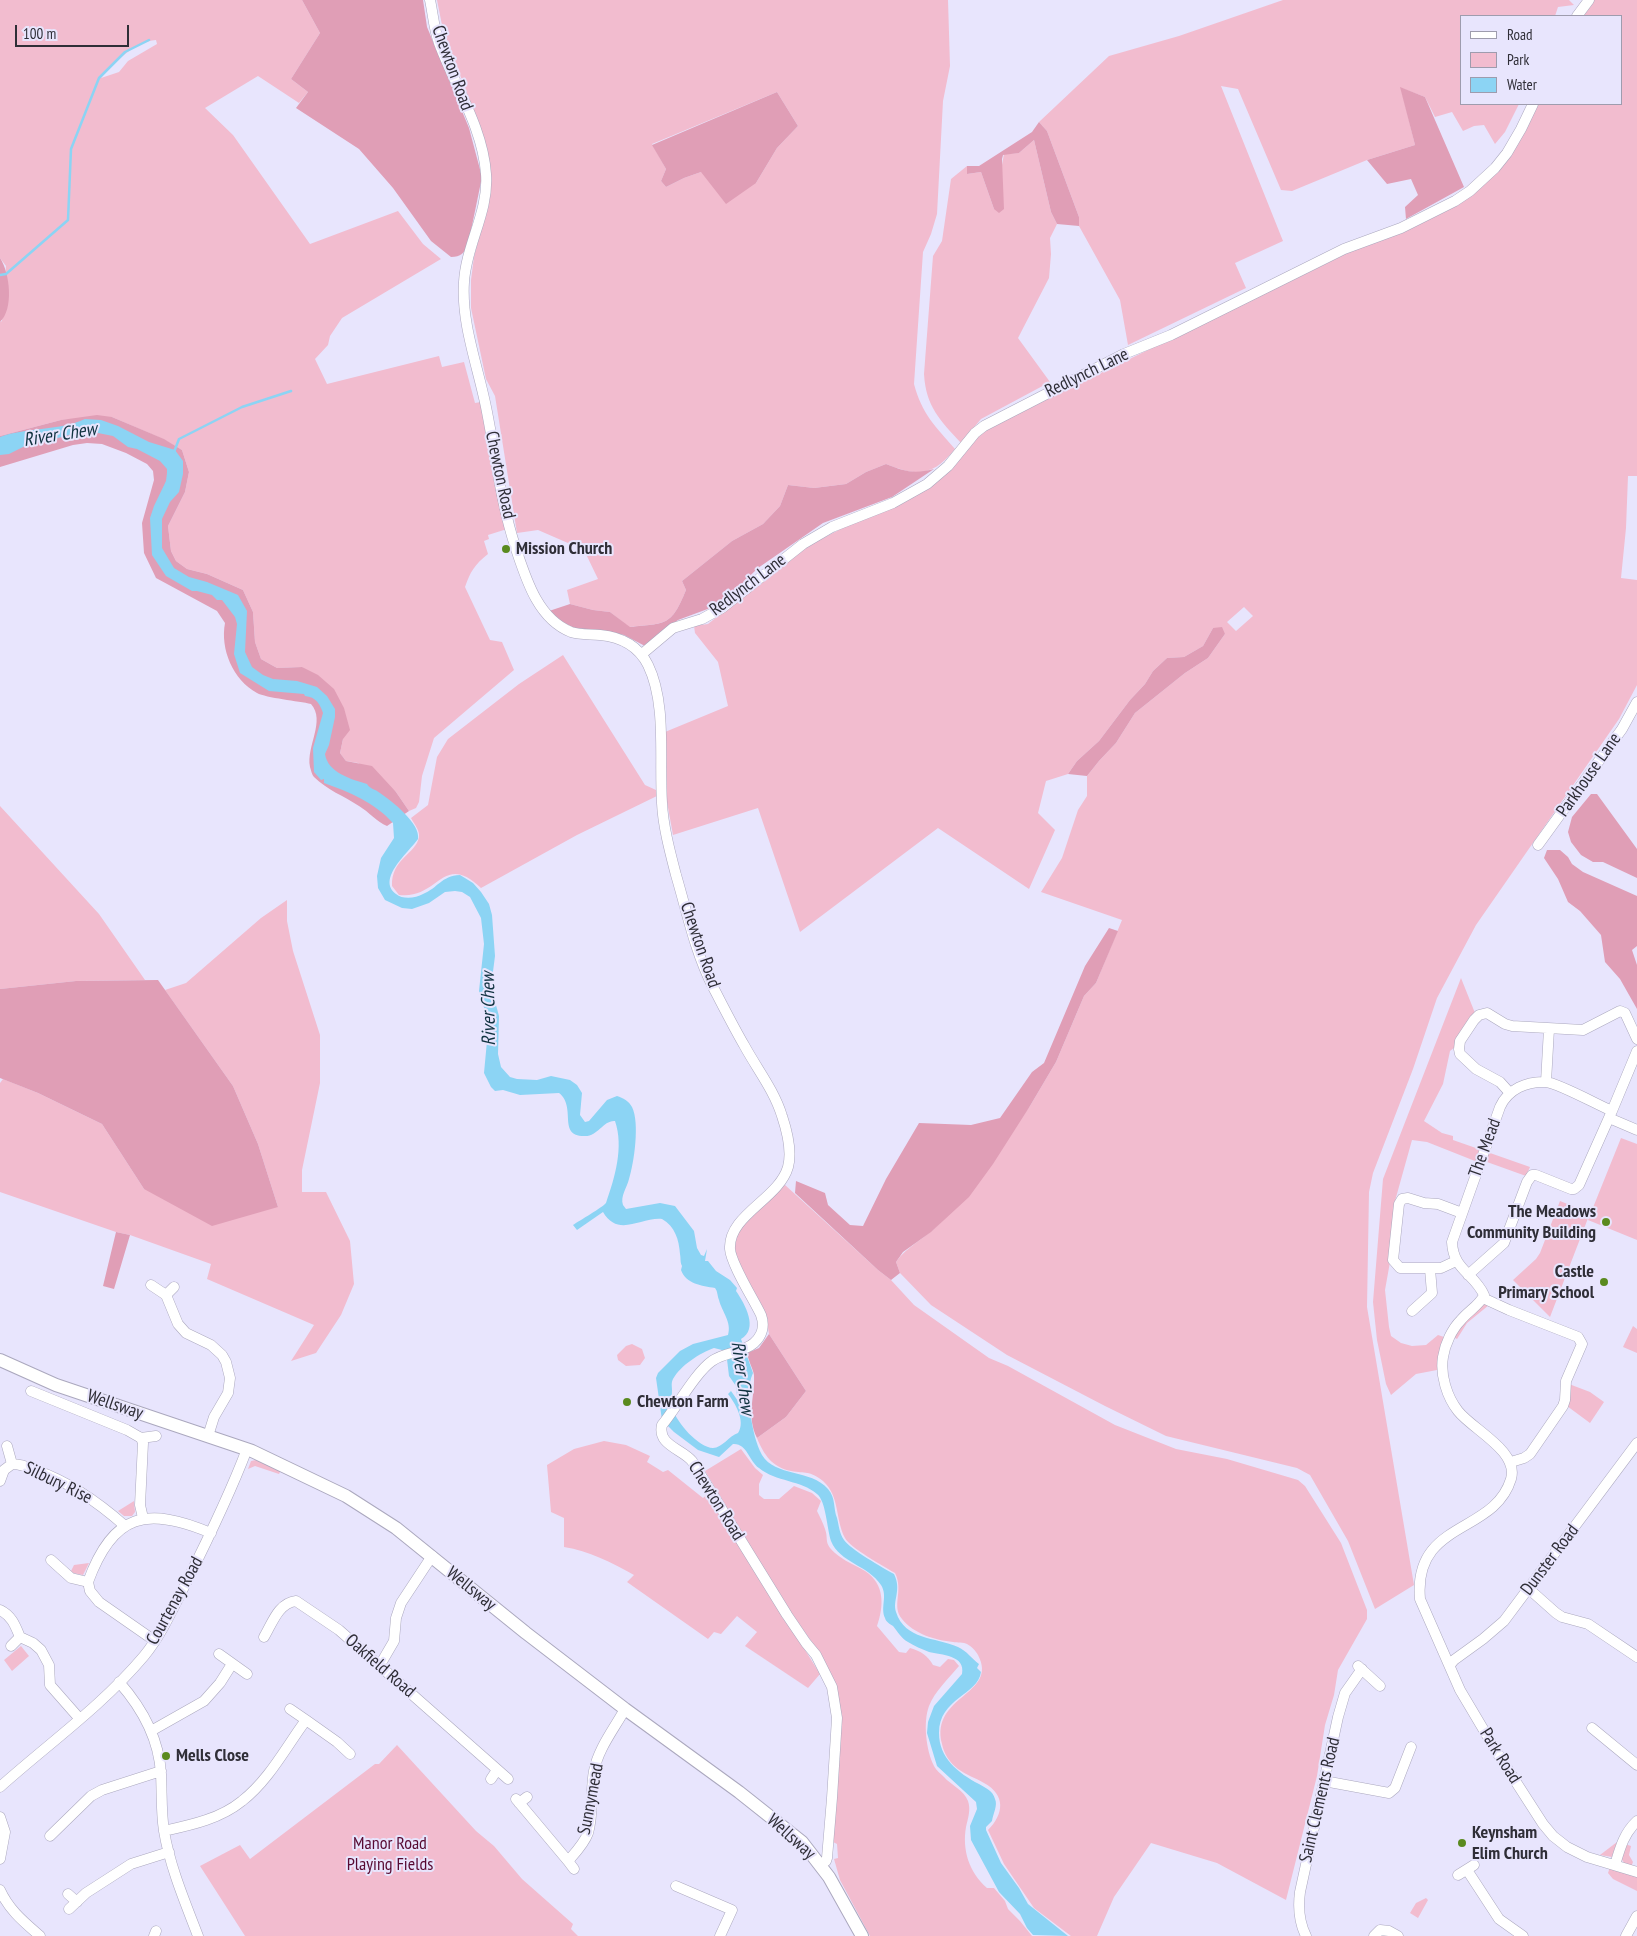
<!DOCTYPE html>
<html>
<head>
<meta charset="utf-8">
<style>
  body { margin:0 }
  #map { position:relative; width:1637px; height:1936px; overflow:hidden; background:#e8e5fd; font-family:"PT Sans Narrow",sans-serif }
  canvas { display:block }
  .legend { position:absolute; left:1460px; top:15px; width:162px; height:90px; box-sizing:border-box; background:#e8e5fd; border:1px solid #9e9cae; margin:0; padding:6px 9px; list-style:none; font-size:15px; color:#2f2e37 }
  .legend li { display:flex; align-items:center; gap:10px; height:25px }
  .legend b { width:25px; border:1px solid #9e9cae }
  .scale { position:absolute; left:15px; top:25px; width:114px; height:22px; box-sizing:border-box; border:2px solid #2f2e37; border-top:0; padding-left:6px; font-size:15px; line-height:18px; white-space:nowrap; color:#2f2e37; -webkit-text-stroke:4px #e8e5fd; paint-order:stroke }
</style>
</head>
<body>
<div id="map">
<canvas width="1637" height="1936"></canvas>
<ul class="legend">
<li><b style="height:6px;background:#fff"></b>Road</li>
<li><b style="height:14px;background:#f2bccf"></b>Park</li>
<li><b style="height:14px;background:#8cd4f4"></b>Water</li>
</ul>
<div class="scale">100 m</div>
</div>
<script>
const ctx = document.querySelector('canvas').getContext('2d');
ctx.lineJoin = 'round';
function paint(path, color) { ctx.fillStyle = color; ctx.fill(path, 'evenodd'); }
function strokePath(path, color, width, dash) { ctx.strokeStyle = color; ctx.lineWidth = width; ctx.lineCap = dash ? 'butt' : 'round'; ctx.setLineDash(dash || []); ctx.stroke(path); }
function write(font, color, halo, rows, align = 'center') {
  ctx.font = font + ' "PT Sans Narrow",sans-serif'; ctx.lineWidth = 4; ctx.setLineDash([]); ctx.textBaseline = 'middle'; ctx.strokeStyle = halo; ctx.fillStyle = color; for (const [text, x, y, turn = 0] of rows) {
    ctx.save(); ctx.translate(x, y); ctx.rotate((+turn || 0) * Math.PI / 180); ctx.textAlign = isNaN(turn) ? turn : align; if (halo) ctx.strokeText(text, 0, 0); ctx.fillText(text, 0, 0); ctx.restore();
  }
}
const green = new Path2D(`
  M0,0H302L320,33L291,79L308,92L299,103L258,76L205,108L233,135L310,244L398,211L423,244L441,259L342,318L330,336L328,345L315,359L327,384L439,356L442,367L464,362L475,403L481,402L507,529L488,535L489,539L484,541L488,554C475,564 470,572 465,587L490,640L502,642L514,670L434,738L422,776L419,802L416,808L409,811L396,792L358,763L346,761L340,753L343,739L302,667L277,668L261,659L255,642L253,612L243,590L207,574L187,569L176,561L171,551L168,526L185,492L189,472L182,450L163,439L112,417L61,420L0,436V322L2,321L6,266L0,258ZM156,40L157,44L128,61L119,72L101,78C115,62 134,42 156,40Z
  M437,0H948L950,66L943,101L937,214L931,234L923,252L914,384C922,414 935,426 955,449C933,476 918,477 886,464L866,472L846,484L814,488L788,485L780,506L763,524L732,541L682,581L686,590C671,627 666,623 629,627L610,612L593,610L570,604L567,590L598,579L584,550L538,530L517,533L495,396L486,379L471,308V280L474,257L486,209L479,125L443,30ZM777,92L798,126L777,148L756,183L701,172L684,178L666,187L661,181L666,169L652,144Z
  M1283,0H1569L1574,5L1558,7L1555,16H1461V104H1519L1505,132L1495,144L1484,125L1474,126L1463,131L1452,112L1435,117L1425,97L1401,88L1415,145L1367,160L1292,191L1281,190L1238,89L1221,86L1283,241L1235,263L1246,288L1128,345L1120,300L1079,226V217L1047,131L1039,122L1109,56L1179,36Z
  M1592,0H1637V476H1628L1626,528L1621,578L1637,580V685L1619,719L1476,925L1437,998L1413,1069L1373,1173L1369,1192L1367,1307L1414,1585L1375,1609L1348,1541L1310,1475L1297,1468L1166,1436L1105,1406L1007,1355L931,1305L900,1273L896,1262C907,1246 926,1238 939,1224L1030,1106L1056,1062L1084,996L1096,983L1122,920L1041,892L1062,858L1078,810L1087,796V776L1099,761L1116,743L1135,713L1185,673L1208,658L1225,634L1213,628L1203,646L1184,657L1167,658L1153,671L1145,684L1130,700L1099,741L1077,761L1068,774L1046,781L1038,813L1055,830L1029,889L938,828L800,932L758,808L673,835L667,802L665,732L728,706L718,662L695,633L694,626L708,624L804,548L856,521L897,506L990,427L1306,273L1486,180L1538,104H1621V16H1581ZM1244,607L1253,616L1236,631L1227,622Z
  M1034,140L1051,212L1057,224L1050,238L1051,254L1049,278L1018,338L1050,382L981,419L961,443C940,420 926,407 924,374L933,256L942,241L951,179L967,166V174L981,172L994,209L1004,154L1019,153Z
  M563,655L645,785L656,790L659,795L577,835L481,888C442,851 439,900 399,895L392,886C391,859 416,854 419,837C420,830 414,824 411,818L428,805L437,757L448,739L519,684Z
  M0,806L99,914L145,980L76,981L0,989Z
  M287,900V921L293,951L320,1035V1083L302,1170V1192H326L350,1241L354,1284L341,1315L316,1353L291,1361L314,1325L207,1279L211,1264L130,1235L116,1232L0,1192V1083L3,1079L38,1093L102,1124L144,1189L278,1207L258,1144L233,1086L165,990L186,983L261,918Z
  M1461,978L1475,1013L1455,1047L1450,1051L1443,1084L1424,1121L1442,1133L1453,1136V1140L1530,1167L1526,1176L1487,1162L1475,1161L1427,1142L1412,1140L1395,1201L1389,1252L1390,1262L1385,1290L1389,1327L1391,1336L1401,1343L1412,1346L1426,1345L1438,1335L1444,1337L1439,1354L1437,1370L1416,1374L1391,1395L1386,1384L1377,1340L1373,1302L1383,1179Z
  M1621,1138L1637,1144V1240L1588,1220Z
  M785,1185L878,1270L891,1280L914,1305L989,1358L1008,1366L1115,1425L1176,1449L1227,1459L1298,1480L1305,1486L1341,1543L1367,1610V1619L1338,1670L1334,1695L1325,1725L1317,1776L1286,1900L1217,1863L1151,1843L1114,1897L1097,1936H1071L1034,1908L1004,1864L988,1830C1004,1814 1006,1795 984,1783C976,1778 966,1775 958,1769C950,1763 944,1754 942,1744C930,1695 999,1695 978,1655C976,1651 971,1646 967,1644C964,1642 957,1643 953,1642C935,1640 914,1634 902,1619C891,1606 904,1591 895,1573C885,1567 849,1547 845,1538C835,1519 840,1496 823,1481C809,1470 806,1474 791,1471C772,1467 764,1455 757,1438L786,1417L806,1391L769,1334L766,1316L737,1261L734,1246L737,1234L748,1219Z
  M1560,1201L1590,1213L1550,1317L1513,1280L1536,1259L1540,1253Z
  M1483,1304L1489,1305L1467,1323L1457,1339L1453,1337L1457,1330Z
  M1633,1326L1637,1329V1353L1623,1347Z
  M632,1344L642,1349L645,1358L640,1365L626,1366L618,1360L617,1355L626,1346Z
  M1569,1384L1590,1392L1604,1402L1590,1423L1567,1406Z
  M604,1441L626,1445L650,1456L647,1462L663,1472L668,1470L703,1498L708,1494L820,1674L808,1688L745,1646L757,1632L737,1616L721,1634L714,1632L708,1639L627,1582L634,1575C611,1562 589,1551 564,1547V1518L551,1512L547,1465L574,1449Z
  M741,1449L755,1468L763,1475L759,1484V1495L764,1499H779L794,1486L812,1493L821,1501L817,1511C820,1517 823,1523 825,1529C829,1540 823,1542 835,1553C844,1561 855,1565 865,1571C885,1584 884,1606 877,1626L899,1652L906,1653L910,1648C921,1651 928,1656 933,1665L940,1667L948,1659L954,1660L959,1666C949,1678 935,1691 929,1706C923,1722 926,1750 934,1766C936,1770 941,1774 944,1777C951,1785 964,1790 968,1801C971,1810 968,1818 966,1827C962,1850 969,1872 987,1888H994L1005,1901L1008,1909L1020,1921L1032,1936H870L840,1880L834,1859L838,1858L837,1844L833,1842L840,1740L821,1655L785,1604L705,1471Z
  M256,1460L281,1470L279,1474L255,1466L248,1469L251,1461Z
  M134,1501L135,1512L132,1516H124L118,1511Z
  M89,1563L83,1575L73,1573L71,1571L74,1565Z
  M21,1646L29,1656L12,1671L4,1660Z
  M397,1745L476,1831L494,1846L522,1879L573,1924L571,1929L578,1936H245L200,1866L240,1845L250,1859L375,1764H379Z
  M1617,1842L1612,1857L1600,1855Z
  M1625,1844L1631,1846L1629,1855L1633,1862L1631,1867C1618,1861 1621,1855 1625,1844Z
  M1610,1867L1637,1876V1891L1613,1879L1608,1873Z
  M1426,1898L1428,1900L1418,1918L1410,1913L1416,1903Z`);
const forest = new Path2D(`
  M302,0H423L427,27L469,128L482,177L468,245C464,253 461,257 451,257L431,241L393,188L359,149L296,108L308,92L291,79L320,33Z
  M1400,87L1425,97L1464,187L1406,219L1405,207L1418,195L1411,179L1387,184L1367,160L1415,145Z
  M777,92L798,126L777,148L756,183L726,204L701,172L684,178L666,187L661,181L666,169L652,145Z
  M1039,122L1047,131L1079,217V226L1057,224L1051,212L1034,140L1019,153L1003,155L1002,159L1004,209L999,213L994,209L981,172L967,174V166H979L1032,132Z
  M0,258C10,273 14,309 0,322Z
  M97,415L112,417L164,439L182,450L189,472L185,492L168,526L171,551L176,561L187,569L207,574L243,590L253,612L255,642L261,659L277,668L302,667L318,675L334,689L344,708L350,730L343,739L340,753L346,761L372,766L396,792L409,811L387,826C377,822 369,812 359,806C344,796 327,790 314,777C312,775 311,770 310,767C306,746 326,721 311,704C299,701 266,698 257,693C233,680 220,649 225,623L217,611L156,578L144,553L142,523L154,480L153,471L147,464L126,453L102,444L87,443L73,445L0,467V436L61,420Z
  M886,464C906,472 914,474 934,469L892,497L823,523L758,568L721,604L678,620L645,646L624,635L607,631L574,628L561,621L549,611L570,604L593,610L610,612L630,627C666,623 671,627 686,590L682,581L732,541L763,524L780,506L788,485L814,488L846,484L866,472Z
  M1222,627L1225,634L1208,658L1185,673L1135,713L1116,743L1099,761L1087,776L1068,774L1077,761L1099,741L1130,700L1145,684L1153,671L1167,658L1184,657L1203,646L1213,628Z
  M1591,794H1597L1637,849V878L1603,862H1593L1581,855L1571,842L1568,832L1572,817Z
  M1547,850H1560L1568,857L1572,864L1583,872L1637,896V946L1632,950L1637,965V1009L1620,979L1605,962L1601,935L1580,911L1568,902L1558,879L1544,858Z
  M1109,928L1118,931L1096,983L1084,996L1056,1062L1030,1106L993,1164L969,1197L931,1232L903,1252L896,1262L900,1273L891,1280L878,1270L795,1193L796,1181L825,1193L828,1205L850,1225L863,1226L886,1179L919,1123L971,1125L1000,1118L1032,1072L1044,1063L1085,966Z
  M158,980L233,1086L258,1144L278,1207L212,1226L144,1189L102,1124L38,1093L0,1078V989L76,981Z
  M116,1232L130,1235L114,1289L103,1286Z
  M769,1334L806,1391L786,1417L757,1438C746,1415 755,1398 754,1375C753,1369 748,1360 747,1353L759,1348Z`);
const water = new Path2D(`
  M85,419L101,420L118,426L149,442L175,450L183,461V474L179,492L170,502L162,519V548L174,568L189,577L207,582L238,595L247,611L245,652L252,667L263,675L273,679L297,681L317,687L327,696L335,709V717L329,745L325,754C328,773 351,779 367,784C370,789 375,789 380,793C392,801 421,824 418,839C409,852 376,879 396,894C403,900 416,898 423,894C438,888 441,876 460,875L473,883L481,892L489,904L492,915L495,956L491,987L499,1016L498,1054L501,1067L510,1077L517,1079L537,1080L551,1076L570,1080L577,1085L582,1093L580,1115L585,1122L589,1121L607,1100L617,1096C623,1098 629,1101 632,1107C640,1123 634,1163 629,1179C627,1188 620,1196 623,1205L626,1209L660,1203L675,1206L694,1231L697,1248L701,1255L704,1256L707,1249L705,1261H708L716,1271L730,1280L737,1288L736,1291C745,1304 759,1329 741,1339L753,1373C747,1386 748,1404 751,1418C753,1430 756,1444 762,1455C775,1477 811,1469 828,1489C836,1498 833,1508 837,1518C839,1525 839,1533 844,1540C850,1549 883,1568 894,1574C902,1590 892,1601 896,1612C905,1640 935,1637 958,1647C967,1651 972,1659 979,1664L977,1668L981,1672C978,1695 939,1698 939,1733C939,1758 958,1773 979,1784C986,1788 993,1791 995,1799C998,1805 993,1814 992,1821L986,1827V1830L1001,1863L1019,1888L1028,1904L1068,1936L1033,1935L1027,1928L1020,1914L999,1892L971,1840L970,1826L977,1809L976,1802L937,1766L927,1733L928,1722L934,1706L962,1674C966,1655 941,1655 929,1652C922,1649 914,1646 908,1642C901,1638 898,1632 893,1626C890,1624 886,1622 885,1618C880,1607 888,1596 881,1585C868,1565 840,1563 831,1541C827,1529 826,1501 817,1494C801,1480 776,1482 759,1468C749,1461 747,1443 733,1444L719,1457L698,1450L674,1432L662,1420L656,1378L658,1373L680,1351L693,1344L728,1335C732,1322 722,1312 719,1300C717,1295 718,1292 715,1288C702,1286 686,1284 681,1270L682,1266C680,1262 681,1260 680,1254C679,1240 675,1226 662,1219C641,1217 618,1238 603,1212L577,1230L573,1225C579,1221 603,1207 606,1203C615,1177 624,1147 615,1121C603,1120 598,1137 584,1136C557,1136 577,1107 559,1093L520,1095L503,1090L495,1091L491,1087L484,1073L487,1041L485,1025V1011L479,991L484,944L481,918L470,897L462,892L455,891L445,892L429,903L412,909L402,908L385,900L378,888L377,876L381,858L394,838L393,823C374,802 349,792 324,783V779L321,780L314,772L313,748L323,713C320,704 316,697 305,696L304,694L269,691L240,673L234,654L237,624L235,617L222,600H217L212,595L197,591H192L166,576L152,555L150,518L154,506L166,481L167,473V469L160,461L137,449L128,447L113,436L93,432H81L50,440L33,442L9,454L0,455V437C27,427 60,431 85,419ZM714,1348L726,1351L729,1376L736,1386L737,1396L740,1400L738,1401L731,1391L728,1394C735,1403 746,1421 738,1433C729,1436 722,1448 713,1448C699,1448 676,1422 673,1409C671,1404 672,1396 672,1390C672,1386 671,1383 673,1379C681,1365 700,1353 714,1348Z`);
const stream = new Path2D(`
  M0,275L6,274L68,220L71,149L99,78L125,52L149,40
  M174,452L179,439L242,407L291,391`);
const minor = new Path2D(`
  M430,0C433,14 434,29 439,43C455,86 483,128 486,174C489,212 466,245 464,282C461,325 479,369 487,412C496,458 501,504 516,549C526,579 538,619 571,632C580,635 591,634 600,635C621,637 638,645 648,665C667,704 659,759 662,803C663,826 670,852 676,875C687,912 695,952 713,987C723,1006 733,1026 744,1045C757,1069 774,1090 782,1116C787,1131 792,1152 788,1167C779,1199 728,1215 730,1249C731,1264 754,1300 761,1315C765,1326 762,1336 754,1343C743,1353 724,1352 712,1361C695,1373 677,1407 662,1425C657,1445 682,1449 692,1461L787,1615L806,1643L816,1655L832,1687L837,1718L832,1798L827,1858L826,1861L820,1864
  M1577,16L1589,0
  M642,654L673,628L702,619L722,608L803,544L832,527L893,503L927,484L948,466L975,433L984,426L1124,354L1171,335L1344,249L1401,228L1455,201L1470,191L1495,168L1507,153L1521,129L1533,104
  M1538,845L1622,729L1637,702
  M1637,1051L1612,1111C1598,1105 1558,1083 1546,1082C1527,1081 1508,1089 1500,1107L1452,1242C1453,1270 1474,1273 1484,1295C1480,1305 1468,1311 1461,1320C1452,1329 1445,1344 1443,1357C1440,1375 1447,1397 1458,1411C1473,1430 1519,1451 1511,1479C1494,1535 1413,1520 1420,1599L1460,1690L1498,1754L1543,1824L1553,1836L1567,1847L1587,1857L1637,1872
  M1546,1082L1549,1029
  M1509,1092L1500,1082L1476,1069L1460,1054L1459,1049L1460,1041L1474,1020L1479,1015L1487,1013L1505,1024L1512,1026L1583,1030L1620,1011L1625,1013L1637,1039
  M1609,1118L1637,1130
  M1456,1261L1441,1268H1400L1393,1260L1399,1204L1402,1199L1408,1198L1424,1203L1438,1204L1462,1213
  M1468,1275L1504,1243L1527,1182L1532,1175H1536L1571,1189H1574L1579,1185L1612,1111
  M151,1285L166,1295L178,1324L186,1333L211,1345L222,1355L226,1362L230,1378L228,1393L214,1417L208,1436
  M166,1295L174,1287
  M1483,1298L1509,1310L1578,1337L1582,1344L1566,1381L1565,1400L1563,1406L1530,1454L1524,1458L1511,1462
  M1412,1311L1432,1293L1430,1269
  M31,1391L127,1430L141,1438L143,1443L140,1505L143,1518
  M141,1438L156,1436
  M7,1446L12,1464
  M0,1481L4,1470L12,1464C20,1464 28,1467 35,1470C70,1482 98,1502 125,1526
  M51,1560L71,1578L88,1582
  M1529,1589L1556,1613L1562,1617L1588,1624L1637,1657
  M0,1610C12,1616 15,1625 20,1637L33,1643L41,1650L49,1665L50,1685L79,1718
  M264,1637C272,1624 278,1603 296,1601L339,1630L508,1779
  M155,1641L99,1602L90,1591L88,1582C113,1513 147,1506 211,1533
  M11,1646L20,1637
  M219,1654L247,1674
  M380,1665L394,1641L396,1618L401,1603L432,1556
  M1450,1665L1454,1660L1483,1639L1504,1621L1637,1443
  M1358,1666L1380,1686
  M119,1682C142,1708 159,1738 161,1774C162,1793 161,1812 164,1831C170,1867 185,1902 198,1936
  M290,1709L306,1720
  M1592,1728L1637,1765
  M151,1731L204,1701L220,1683L232,1664
  M491,1779L497,1770
  M1324,1781L1389,1793L1395,1788L1411,1747
  M0,1787C48,1744 102,1706 144,1656C162,1634 174,1606 187,1581C209,1537 230,1494 247,1449
  M516,1799L568,1861
  M519,1803L527,1797
  M0,1817L5,1832L0,1859
  M164,1831C191,1825 220,1819 242,1801C269,1780 286,1747 306,1720L337,1742L350,1754
  M50,1836L91,1796L102,1790L161,1771
  M1615,1865C1620,1848 1624,1833 1637,1821
  M574,1869L568,1861C575,1853 584,1844 588,1833C594,1813 590,1791 594,1771C598,1749 614,1729 625,1709
  M1467,1870L1499,1919L1523,1936
  M1458,1875L1474,1865
  M676,1886L732,1910L720,1936
  M0,1890C9,1910 24,1922 40,1936
  M68,1894L77,1902
  M69,1909L86,1893L131,1864L169,1852
  M154,1936L156,1931
  M1306,1936C1299,1922 1298,1907 1300,1892L1338,1717L1345,1693L1362,1669
  M1374,1936L1380,1930L1389,1931L1398,1936
  M1626,1936L1637,1916`);
const major = new Path2D(`
  M0,1360L56,1385L252,1451L346,1496L396,1528L526,1633L625,1709L739,1792L802,1842L829,1877L862,1936`);
const markers = [
  [506,549,5,"#5a8a1f"],
  [1606,1222,5,"#5a8a1f"],
  [1604,1282,5,"#5a8a1f"],
  [627,1402,5,"#5a8a1f"],
  [166,1756,5,"#5a8a1f"],
  [1462,1843,5,"#5a8a1f"]
];
const streetNames = [
  ["Chewton Road",452,68,70],
  ["Redlynch Lane",1087,373,-26],
  ["Chewton Road",500,475,78],
  ["Redlynch Lane",748,585,-37],
  ["Parkhouse Lane",1589,775,-55],
  ["Chewton Road",700,945,71],
  ["The Mead",1485,1148,-70],
  ["Wellsway",115,1405,19],
  ["Silbury Rise",58,1483,26],
  ["Chewton Road",716,1501,58],
  ["Dunster Road",1550,1560,-53],
  ["Wellsway",471,1589,39],
  ["Courtenay Road",175,1601,-61],
  ["Oakfield Road",380,1666,41],
  ["Park Road",1500,1756,58],
  ["Sunnymead",591,1799,-79],
  ["Saint Clements Road",1320,1800,-77],
  ["Wellsway",791,1837,42]
];
const poiNames = [
  ["Mission Church",516,549],
  ["The Meadows",1596,1212,"right"],
  ["Community Building",1596,1233,"right"],
  ["Castle",1594,1272,"right"],
  ["Primary School",1594,1293,"right"],
  ["Chewton Farm",637,1402],
  ["Mells Close",176,1756],
  ["Keynsham",1472,1833],
  ["Elim Church",1472,1854]
];
const parkNames = [
  ["Manor Road",390,1844],
  ["Playing Fields",390,1865]
];
const waterNames = [
  ["River Chew",60,435,-9],
  ["River Chew",489,1009,-91],
  ["River Chew",742,1378,82]
];
paint(green, '#f2bccf');
paint(forest, '#e09eb6');
paint(water, '#8cd4f4');
strokePath(stream, '#8cd4f4', 2.5);
strokePath(minor, '#aba8be', 11);
strokePath(major, '#aba8be', 14);
strokePath(minor, '#fff', 10);
strokePath(major, '#fff', 12);
for (const [x, y, r, color] of markers) { const dot = new Path2D(); dot.arc(x, y, r, 0, 2 * Math.PI); ctx.fillStyle = color; ctx.fill(dot); strokePath(dot, '#e8e5fd', 2); }
write('18px', '#2f2e37', '#e8e5fd', streetNames);
write('bold 18px', '#2f2e37', '#e8e5fd', poiNames, 'left');
write('18px', '#580a32', '#e8e5fd', parkNames);
write('italic 19px', '#103240', '#e8e5fd', waterNames);
</script>
</body>
</html>
